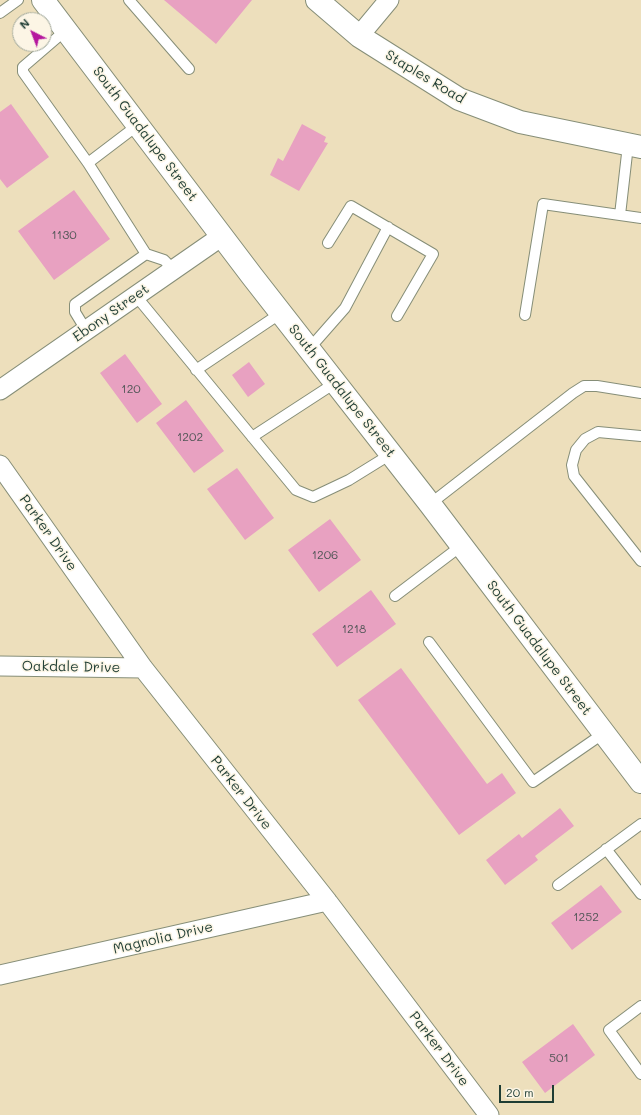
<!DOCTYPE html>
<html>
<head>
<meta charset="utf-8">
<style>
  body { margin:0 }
  #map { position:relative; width:641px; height:1115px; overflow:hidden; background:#eddfbc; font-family:Mali,sans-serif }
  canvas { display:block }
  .north { position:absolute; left:12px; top:12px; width:40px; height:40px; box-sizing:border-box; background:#fcf5e5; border:1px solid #a4ab9e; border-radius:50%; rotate:318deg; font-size:11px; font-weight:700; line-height:16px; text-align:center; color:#1f3d34 }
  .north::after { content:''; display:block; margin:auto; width:14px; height:18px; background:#b5179e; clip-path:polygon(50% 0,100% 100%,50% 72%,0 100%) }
  .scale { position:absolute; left:499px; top:1085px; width:55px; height:18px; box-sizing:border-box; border:2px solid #1f3d34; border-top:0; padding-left:5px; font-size:12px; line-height:14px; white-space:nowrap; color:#1f3d34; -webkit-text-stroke:3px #fcf5e5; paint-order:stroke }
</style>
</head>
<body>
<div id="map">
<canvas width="641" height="1115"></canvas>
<div class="north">N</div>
<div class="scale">20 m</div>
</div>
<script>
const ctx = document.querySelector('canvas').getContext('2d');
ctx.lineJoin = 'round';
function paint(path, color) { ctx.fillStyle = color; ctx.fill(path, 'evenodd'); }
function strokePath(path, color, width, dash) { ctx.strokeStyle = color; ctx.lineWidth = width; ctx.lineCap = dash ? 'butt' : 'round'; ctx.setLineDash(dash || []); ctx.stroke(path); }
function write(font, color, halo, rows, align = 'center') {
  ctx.font = font + ' Mali,sans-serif'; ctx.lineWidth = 3; ctx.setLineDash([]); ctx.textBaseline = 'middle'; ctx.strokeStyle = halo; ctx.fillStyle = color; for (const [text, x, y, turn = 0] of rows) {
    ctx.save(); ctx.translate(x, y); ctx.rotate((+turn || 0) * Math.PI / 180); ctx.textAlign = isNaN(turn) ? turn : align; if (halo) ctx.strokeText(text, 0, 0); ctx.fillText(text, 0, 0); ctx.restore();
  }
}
const building = new Path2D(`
  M164,0H252L216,44Z
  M11,104L49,157L7,188L0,179V112Z
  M302,124L326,137L324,142L328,143L299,191L270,175L278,158L283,161Z
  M74,190L110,239L54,280L18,231Z
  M125,354L162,404L137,423L100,373Z
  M249,362L265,384L248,397L232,375Z
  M186,400L224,451L194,473L156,423Z
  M237,468L274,518L245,540L207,489Z
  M330,519L361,560L319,592L288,550Z
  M371,590L396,624L337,667L312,634Z
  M401,668L487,784L502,773L516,793L459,835L358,700Z
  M560,808L574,826L535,856L538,860L505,885L486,860L519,834L522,838Z
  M601,885L622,912L572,950L551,923Z
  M573,1024L595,1055L545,1093L522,1062Z`);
const lane = new Path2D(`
  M129,0L189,69
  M0,13L18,0
  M66,30L23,67V72L88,163L146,254L164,260L173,269
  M88,163L138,125
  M620,215L628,145
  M328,243L351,206L433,254L397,316
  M136,296L296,490L313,497L349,480L391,454
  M525,315L543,204L641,218
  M86,330L75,312V304L146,254
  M309,349L345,308L388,227
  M196,370L281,313
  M641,436L598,432L585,439L576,450L572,465L574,476L641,561
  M252,437L335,383
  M430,504L573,393L584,386H597L641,393
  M395,596L461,546
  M429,642L533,782L604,733
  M606,849L641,894
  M558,885L641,824
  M641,1006L609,1030L641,1074`);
const street = new Path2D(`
  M359,36L389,0
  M0,390L222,236
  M0,465L143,668L327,901L489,1115
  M0,666L143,668
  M0,975L327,901`);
const secondary = new Path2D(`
  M317,0L359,36L459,99L520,122L641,147`);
const primary = new Path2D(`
  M43,0L252,276L430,504L641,782`);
const numberNames = [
  ["1130",64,235],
  ["120",131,389],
  ["1202",190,437],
  ["1206",325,555],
  ["1218",354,629],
  ["1252",586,917],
  ["501",559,1058]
];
const streetNames = [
  ["Staples Road",425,77,31],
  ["South Guadalupe Street",145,134,53],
  ["Ebony Street",111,313,-35],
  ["South Guadalupe Street",342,391,52],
  ["Parker Drive",48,533,55],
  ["South Guadalupe Street",539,648,53],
  ["Oakdale Drive",71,667,1],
  ["Parker Drive",241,793,52],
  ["Magnolia Drive",163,938,-13],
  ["Parker Drive",439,1049,53]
];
paint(building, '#e8a1c1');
strokePath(lane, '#868e78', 12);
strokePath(street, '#868e78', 21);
strokePath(secondary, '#868e78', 24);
strokePath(primary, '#868e78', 24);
strokePath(lane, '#fff', 10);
strokePath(street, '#fff', 19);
strokePath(secondary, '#fff', 22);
strokePath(primary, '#fff', 22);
write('12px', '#515657', null, numberNames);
write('14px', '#1f3d34', '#fcf5e5', streetNames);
</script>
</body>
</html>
